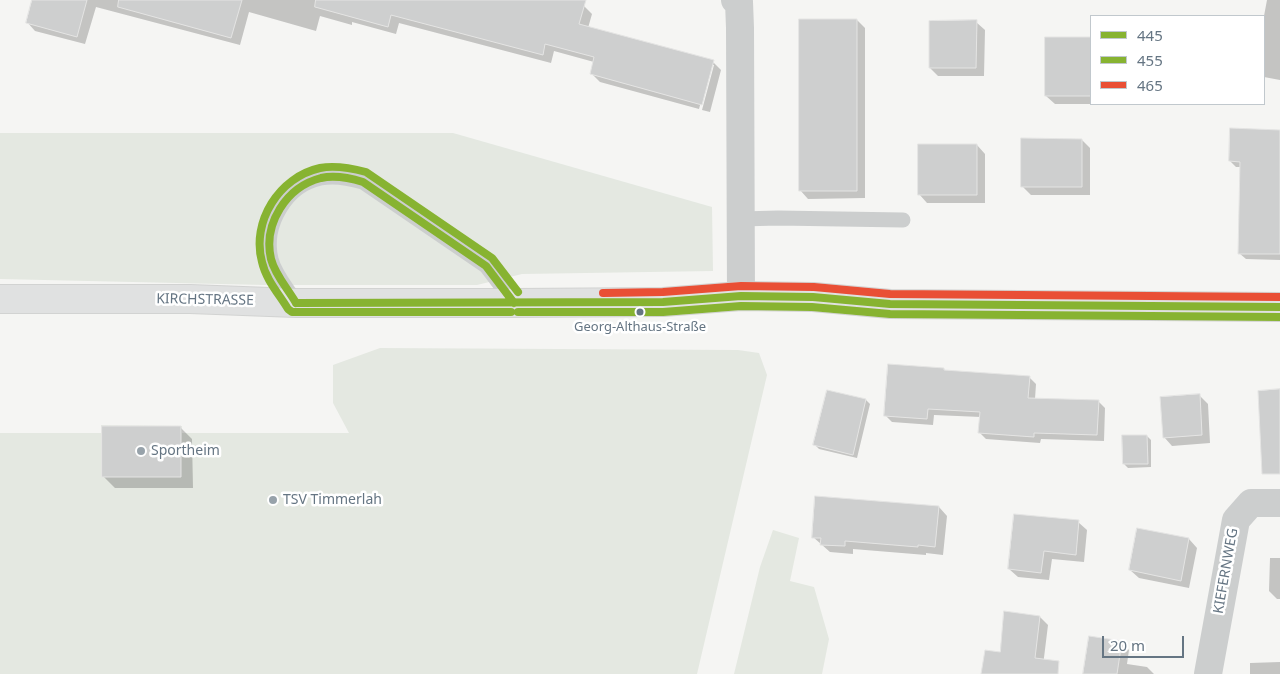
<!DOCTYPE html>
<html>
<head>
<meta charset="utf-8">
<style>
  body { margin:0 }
  #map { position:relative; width:1280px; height:674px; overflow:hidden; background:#f5f5f3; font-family:"Noto Sans",sans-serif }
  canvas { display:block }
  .legend { position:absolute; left:1090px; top:15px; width:175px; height:90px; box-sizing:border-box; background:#fff; border:1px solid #c1c8cd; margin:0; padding:6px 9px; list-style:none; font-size:15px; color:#657583 }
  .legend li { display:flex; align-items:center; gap:10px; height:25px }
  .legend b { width:25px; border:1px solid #c1c8cd }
  .scale { position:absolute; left:1102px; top:636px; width:82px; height:22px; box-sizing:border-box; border:2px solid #657583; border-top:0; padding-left:6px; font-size:15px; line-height:18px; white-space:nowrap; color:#657583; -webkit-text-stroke:4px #fff; paint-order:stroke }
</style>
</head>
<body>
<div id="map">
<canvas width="1280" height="674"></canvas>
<ul class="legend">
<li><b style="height:6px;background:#87b331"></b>445</li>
<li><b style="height:6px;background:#87b331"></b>455</li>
<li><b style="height:6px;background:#e94f35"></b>465</li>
</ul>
<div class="scale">20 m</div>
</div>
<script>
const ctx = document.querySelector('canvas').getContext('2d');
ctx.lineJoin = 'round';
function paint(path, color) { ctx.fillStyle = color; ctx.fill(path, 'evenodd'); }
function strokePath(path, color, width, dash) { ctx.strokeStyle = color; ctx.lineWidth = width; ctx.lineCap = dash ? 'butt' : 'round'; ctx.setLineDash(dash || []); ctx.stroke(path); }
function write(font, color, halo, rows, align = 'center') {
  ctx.font = font + ' "Noto Sans",sans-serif'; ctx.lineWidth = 5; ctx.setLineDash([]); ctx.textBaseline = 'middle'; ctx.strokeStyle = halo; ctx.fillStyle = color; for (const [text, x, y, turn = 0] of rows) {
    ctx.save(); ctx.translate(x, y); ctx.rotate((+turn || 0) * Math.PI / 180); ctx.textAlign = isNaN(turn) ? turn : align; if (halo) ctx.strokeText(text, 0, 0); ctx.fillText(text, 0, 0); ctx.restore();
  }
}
const green = new Path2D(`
  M0,133H453L712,207L713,271L522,274L477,285H265L0,279Z
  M380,348L738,350L759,353L767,375L697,674H0V433H101V425L182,426V433H349L333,403V365Z
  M773,530L799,538L790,581L814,587L829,639L822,674H734L760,567Z`);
const shadow = new Path2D(`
  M33,0H564L584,6L592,14L588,28L713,62L721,70L710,112L702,110L714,65H711L699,109L600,82L591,73L594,62L554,51L551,63L399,23L396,34L352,22V25L320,16L316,31L249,12L240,45L96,7L85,44L35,31L27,22Z
  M1267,0H1280V80L1264,77V16Z
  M857,20L865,28V198L808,199L800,190Z
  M976,22L985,30L984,76H938L930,68Z
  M1046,38H1091V104H1103H1055L1046,96Z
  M1280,131V260L1246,259L1239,253L1241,167H1236L1230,161Z
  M1082,140L1090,148V195H1031L1022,186Z
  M977,145L985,154V203H927L919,194Z
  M944,369L946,372L1029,377L1036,384L1035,399L1098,401L1105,408L1104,441L1041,439L1040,443L986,439L980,433L981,417L934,415L933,425L892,422L886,416Z
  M1200,396L1208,404L1210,443L1172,446L1164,437Z
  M866,400L870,404L857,458L819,449L815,445Z
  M180,427L192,439L193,488H115L103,476Z
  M1147,436L1151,440V467L1128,468L1124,464Z
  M816,498L939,507L947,516L943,555L926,553V555L853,549V554L830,552L813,537Z
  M1078,522L1087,530L1084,562L1052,559L1049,580L1018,577L1009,569Z
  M1138,529L1189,539L1197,548L1189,588L1139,578L1130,570Z
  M1270,558H1280V599H1277L1269,591Z
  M1040,617L1048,625L1042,674H982L1001,653Z
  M1121,643L1129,650L1127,664L1147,667L1154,674H1085Z
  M1280,662V674H1250V663Z`);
const building = new Path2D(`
  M32,0H87L77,37L26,23Z
  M119,0H242L231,38L118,7Z
  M316,0H586L579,24L714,60L702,105L590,74L594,57L545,44L543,55L391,15L388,27L315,7Z
  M799,19H857V191H799Z
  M977,20L976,68H929V21Z
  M1045,37H1091V96H1045Z
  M1230,128L1280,130V254H1238L1240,162L1229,161Z
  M1021,138L1082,139V187H1021Z
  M918,144H977V195H918Z
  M888,364L944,368V370L1030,376L1028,398L1099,400L1097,435L1034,433V437L978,433L980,412L928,409L927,419L884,416Z
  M1280,389V474H1262L1258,391Z
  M827,390L866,399L853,455L813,445Z
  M1200,394L1202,435L1163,438L1160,397Z
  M102,426H181V477H102Z
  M1122,435H1147L1148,464H1123Z
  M815,496L939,506L935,547L918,545V547L845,541V546L820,545L821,538H812Z
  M1014,514L1079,520L1076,555L1044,551L1041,573L1008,569Z
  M1137,528L1189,538L1181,581L1129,570Z
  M1004,611L1040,616L1035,658L1059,661L1058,674H981L985,650L1000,652Z
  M1089,636L1122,641L1117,674H1083Z`);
const lane = new Path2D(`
  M741,219L778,218L903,220
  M296,303C288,289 275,275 271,259C263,225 286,185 321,178C335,175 349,178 363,182L486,266L514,303`);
const street = new Path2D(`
  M735,0L739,2L740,28L741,296
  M1208,674L1236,520L1251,503H1280`);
const secondary = new Path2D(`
  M0,299H190L296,303H514L663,302L741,296L813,297L890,304L1280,307`);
const bus1 = new Path2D(`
  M296,303L663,302L741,296L813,297L890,304L1280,307
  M296,303C288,289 275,275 271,259C263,224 286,187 321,178C335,175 350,178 363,182L486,266L514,303`);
const bus2 = new Path2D(`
  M511,312H292L288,309C279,294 266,280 262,262C251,222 279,177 320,168C335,165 351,168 366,172L492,258L518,292
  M518,312H663L741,306L812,307L890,314L1280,317`);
const bus3 = new Path2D(`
  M603,293L663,292L741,286L814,287L890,294L1280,297`);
const markers = [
  [640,312,4.5,"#657583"],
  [141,451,5,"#97a2aa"],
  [273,500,5,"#97a2aa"]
];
const busNames = [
  ["Georg-Althaus-Straße",640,327]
];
const streetNames = [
  ["KIRCHSTRASSE",205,300,1],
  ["KIEFERNWEG",1226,571,-80]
];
const poiNames = [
  ["Sportheim",151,451],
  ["TSV Timmerlah",283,500]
];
paint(green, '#e4e8e1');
paint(shadow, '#0003');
paint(building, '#cecfcf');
strokePath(building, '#e4e4e3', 1);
strokePath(secondary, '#d2d3d2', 30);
strokePath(lane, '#cccece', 15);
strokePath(street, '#cccece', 28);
strokePath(secondary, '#e0e1e1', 28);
strokePath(bus1, '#87b331', 8);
strokePath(bus2, '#87b331', 8);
strokePath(bus3, '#e94f35', 8);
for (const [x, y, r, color] of markers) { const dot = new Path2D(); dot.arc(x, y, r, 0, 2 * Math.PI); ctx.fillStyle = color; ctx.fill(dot); strokePath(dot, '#fff', 2); }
write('13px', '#657583', '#fff', busNames);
write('14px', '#657583', '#fff', streetNames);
write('14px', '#657583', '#fff', poiNames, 'left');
</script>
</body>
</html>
